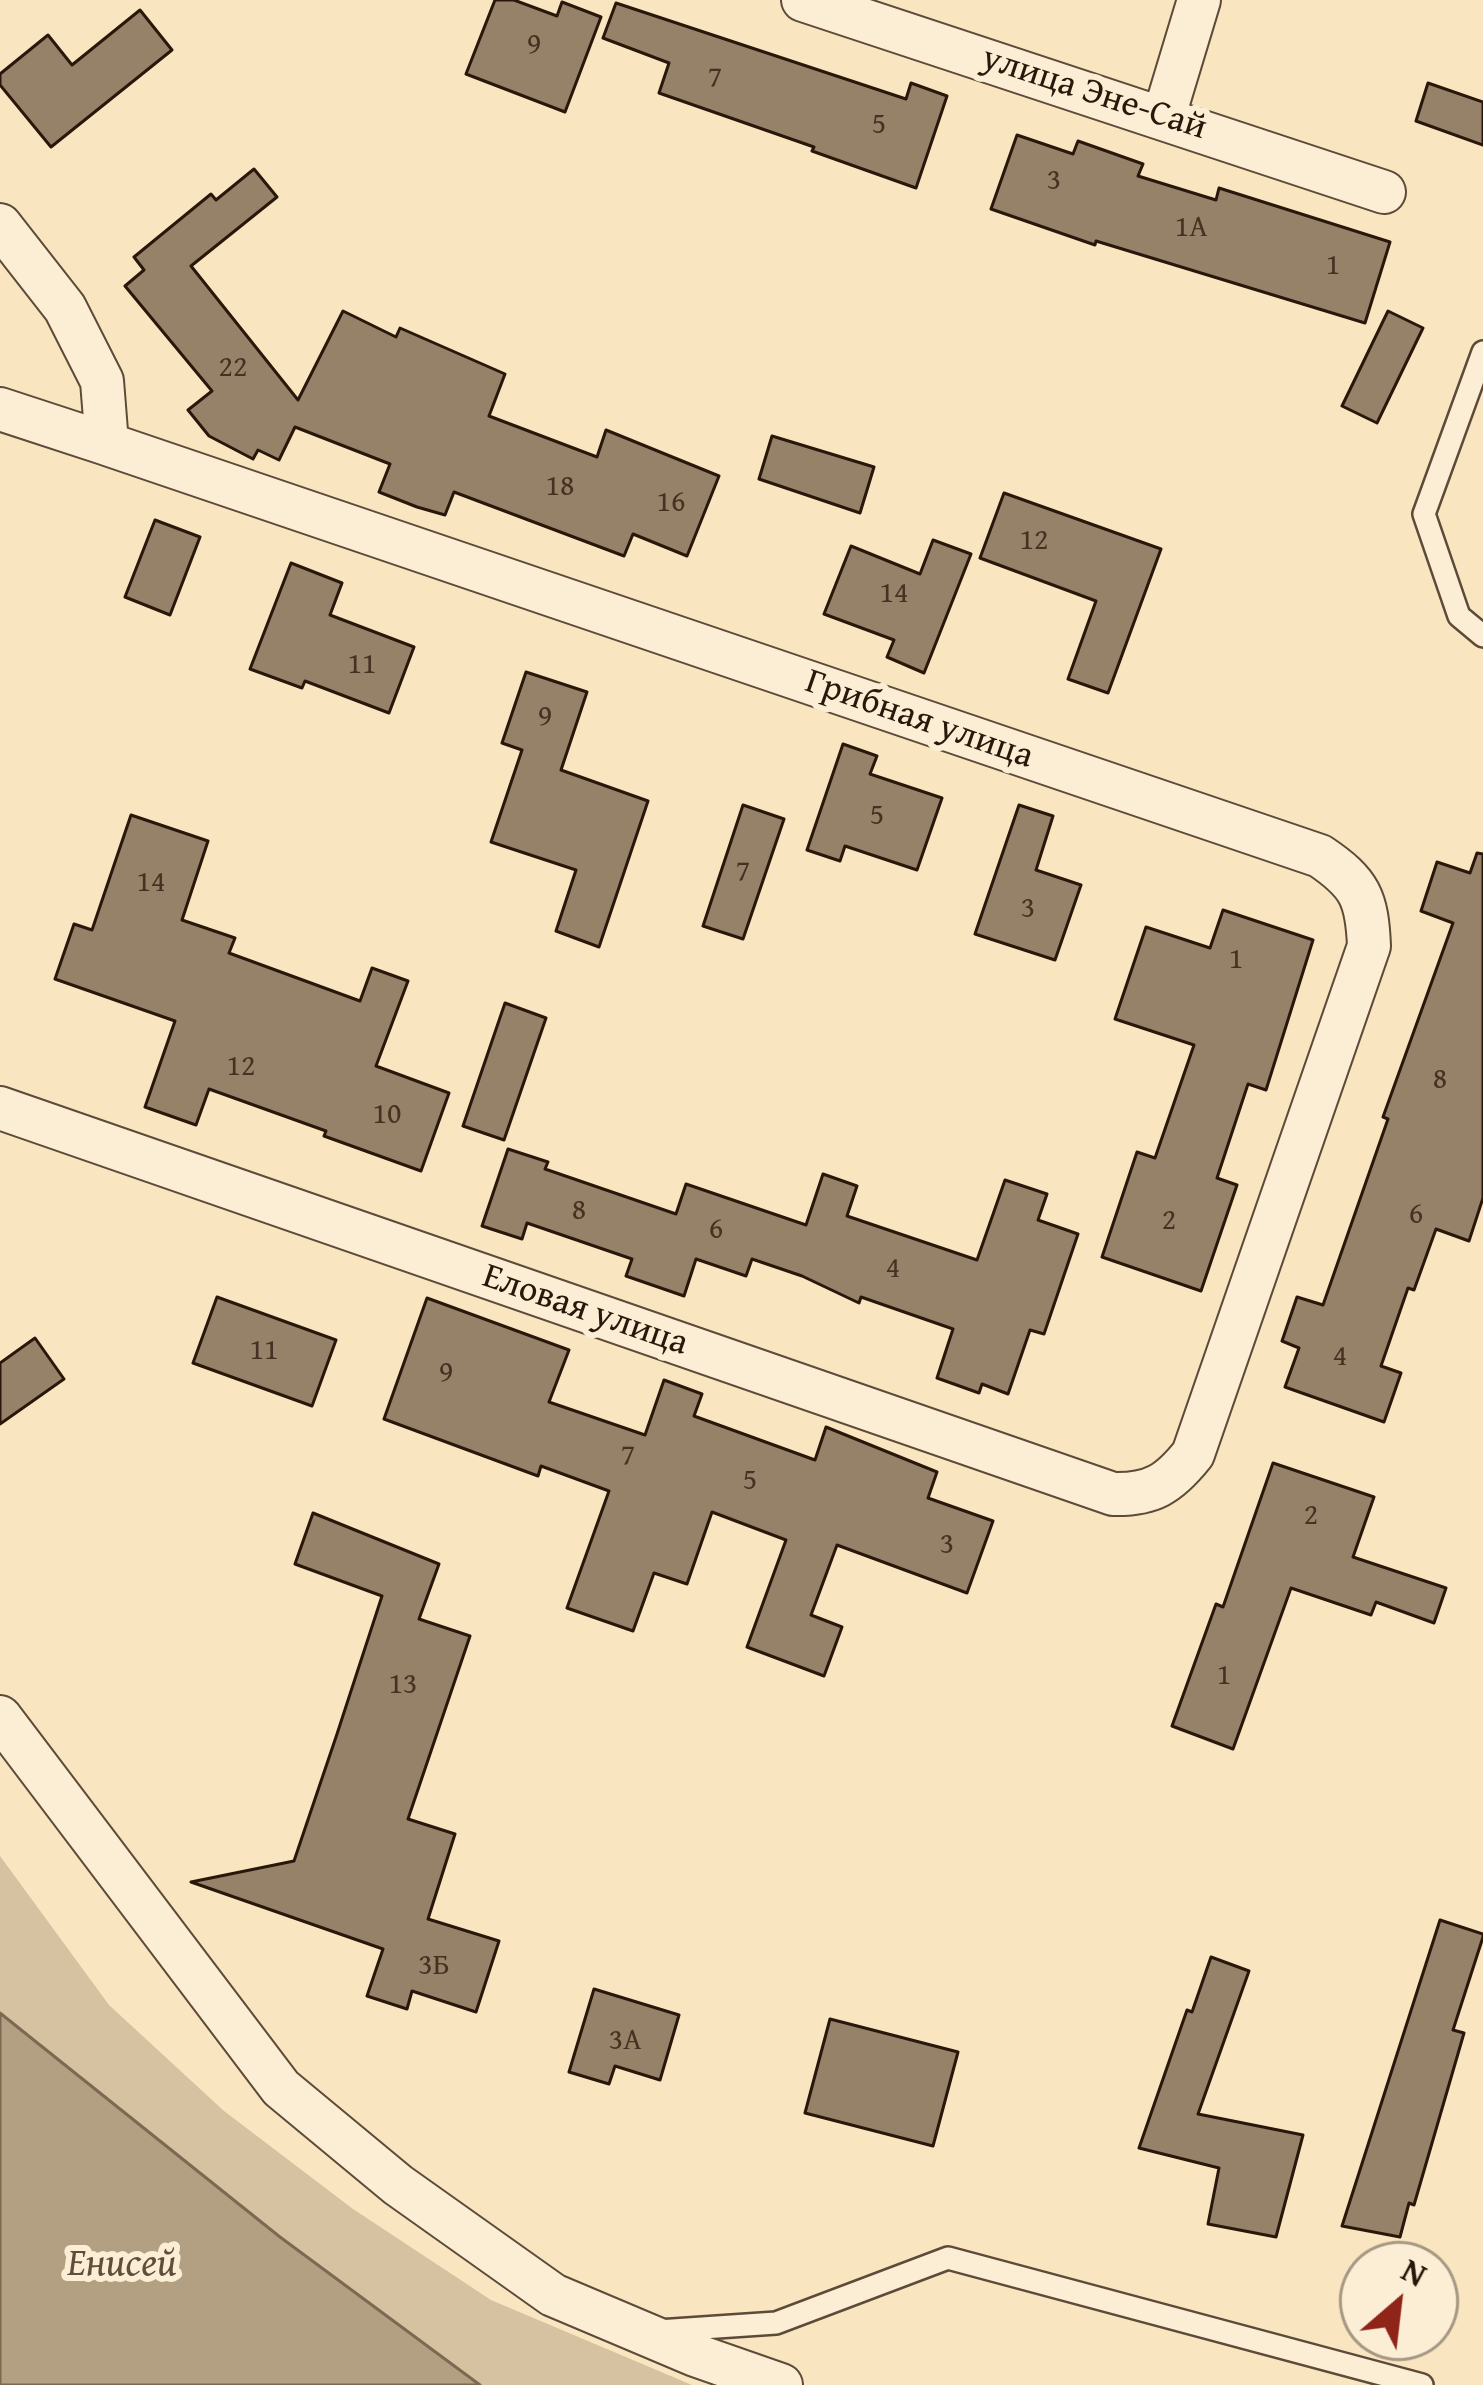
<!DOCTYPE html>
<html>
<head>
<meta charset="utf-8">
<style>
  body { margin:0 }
  #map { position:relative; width:1483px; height:2385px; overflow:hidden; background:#f9e5bf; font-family:"Gentium Book Plus",serif }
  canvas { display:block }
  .north { position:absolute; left:1339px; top:2241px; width:120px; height:120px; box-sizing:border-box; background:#fbeed5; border:3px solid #a79884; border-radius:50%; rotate:28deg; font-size:33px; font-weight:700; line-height:48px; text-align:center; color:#2a170b }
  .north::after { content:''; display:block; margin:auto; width:42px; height:54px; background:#8f2418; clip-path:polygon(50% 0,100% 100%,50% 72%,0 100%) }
</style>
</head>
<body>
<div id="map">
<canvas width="1483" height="2385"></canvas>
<div class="north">N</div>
</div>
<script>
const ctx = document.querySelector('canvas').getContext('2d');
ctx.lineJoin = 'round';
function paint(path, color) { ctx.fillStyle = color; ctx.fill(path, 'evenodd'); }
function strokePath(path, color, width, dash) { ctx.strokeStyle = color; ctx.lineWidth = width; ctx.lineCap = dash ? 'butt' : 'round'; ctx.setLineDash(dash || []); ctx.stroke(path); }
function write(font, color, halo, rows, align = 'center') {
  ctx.font = font + ' "Gentium Book Plus",serif'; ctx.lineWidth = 12; ctx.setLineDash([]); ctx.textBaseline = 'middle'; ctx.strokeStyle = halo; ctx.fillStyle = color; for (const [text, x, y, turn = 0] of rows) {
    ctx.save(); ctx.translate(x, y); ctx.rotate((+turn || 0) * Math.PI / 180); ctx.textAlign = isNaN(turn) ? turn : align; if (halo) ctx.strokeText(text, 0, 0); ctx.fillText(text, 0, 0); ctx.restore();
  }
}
const green = new Path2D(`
  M0,1856L109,2005L224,2111L353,2209L491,2300L692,2385H480L280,2237L0,2013Z`);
const water = new Path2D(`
  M0,2013L280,2237L480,2385H0Z`);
const building = new Path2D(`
  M495,0H514L557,16L562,2L601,17L565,112L466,74Z
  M616,3L906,99L911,83L947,96L916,188L812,151L814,147L659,93L669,63L603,38Z
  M140,10L172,50L51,147L0,85V74L48,35L72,65Z
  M1428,83L1483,102V145L1416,121Z
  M1017,135L1073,154L1078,141L1143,164L1138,176L1216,200L1219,188L1390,242L1365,323L1096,241L1095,245L991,209Z
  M254,169L277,197L191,266L298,400L343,311L396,337L400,328L505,374L489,416L597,457L606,430L719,476L687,556L633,534L624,556L454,492L445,515L417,507L379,492L390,464L295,427L279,460L258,450L253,459L209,436L188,410L212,391L125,286L144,270L134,257L211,194L216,200Z
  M1388,311L1423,328L1377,423L1342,406Z
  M772,436L874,467L860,513L759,479Z
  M1004,493L1161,549L1108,693L1068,679L1096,601L980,558Z
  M155,520L200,537L170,615L125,597Z
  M933,540L971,554L924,673L887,657L894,640L824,614L851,546L920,574Z
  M291,563L342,583L330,615L414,647L389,713L305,681L302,688L250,669Z
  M526,672L587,692L561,770L648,801L599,947L556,931L576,870L491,842L522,750L502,743Z
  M843,744L877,756L870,774L942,798L917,870L845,846L840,861L807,850Z
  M743,805L784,819L743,939L703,926Z
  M1019,805L1053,816L1036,870L1081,885L1055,960L975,934Z
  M131,815L208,841L182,920L235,938L229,953L360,1001L372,968L408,981L376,1066L449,1093L421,1171L324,1136L326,1131L209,1089L196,1125L145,1107L175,1021L55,979L74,924L92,930Z
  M1477,853L1483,854V1198L1469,1241L1436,1229L1414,1290L1408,1288L1381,1366L1401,1373L1384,1422L1285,1387L1299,1348L1282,1341L1297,1297L1323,1305L1388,1119L1383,1117L1453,923L1421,911L1437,862L1470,873Z
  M1223,910L1313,940L1266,1090L1248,1084L1217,1178L1237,1185L1201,1291L1102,1257L1137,1152L1155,1158L1194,1045L1115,1019L1146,927L1210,948Z
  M505,1003L546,1018L504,1140L463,1126Z
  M508,1149L548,1162L545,1169L676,1214L686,1184L806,1225L823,1174L857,1186L847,1216L977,1260L1005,1180L1047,1194L1038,1220L1078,1234L1044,1334L1030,1330L1008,1394L982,1384L979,1393L937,1378L953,1329L861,1297L859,1303L802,1276L752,1259L746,1276L696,1259L684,1296L626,1276L632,1259L527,1223L522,1239L482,1226Z
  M217,1297L336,1340L312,1406L193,1363Z
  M427,1298L569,1350L549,1402L645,1435L664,1380L702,1394L694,1416L815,1460L826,1427L937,1472L928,1498L993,1521L967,1593L837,1545L811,1615L842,1627L824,1676L747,1647L786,1540L712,1512L687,1584L654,1573L633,1631L567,1608L609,1491L541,1466L538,1476L384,1419Z
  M35,1338L64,1379L0,1424V1363Z
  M1273,1463L1374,1497L1353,1557L1446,1588L1434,1623L1376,1602L1371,1615L1291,1588L1233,1749L1172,1726L1216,1604L1223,1607Z
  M313,1513L439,1564L419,1619L470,1636L408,1819L455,1834L428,1919L499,1941L476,2012L412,1991L407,2009L367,1996L383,1949L191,1882L294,1861L337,1734L382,1596L295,1564Z
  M1440,1920L1483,1934V1937L1453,2030L1464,2033L1414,2205L1409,2203L1400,2237L1342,2226Z
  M1211,1957L1249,1971L1198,2114L1303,2135L1276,2237L1208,2224L1219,2168L1139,2148L1187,2010L1192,2012Z
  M594,1989L679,2015L660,2080L615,2066L609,2084L569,2072Z
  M830,2019L958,2052L933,2146L805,2113Z`);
const lane = new Path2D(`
  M1483,352L1424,514L1459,616L1483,636
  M658,2331L776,2323L948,2258L1422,2385`);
const street = new Path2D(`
  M803,0L1384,192
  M1164,116L1199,0
  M0,225L65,308L102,381L107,444L1320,856C1360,883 1367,898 1369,946L1193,1454C1169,1484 1152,1495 1113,1494L0,1108
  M0,409L107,444
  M0,1717L281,2088L398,2185L553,2295L695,2355L781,2385`);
const numberNames = [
  ["9",534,45],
  ["7",715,78],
  ["5",879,125],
  ["3",1054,181],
  ["1А",1191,228],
  ["1",1333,266],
  ["22",233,368],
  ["18",560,487],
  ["16",671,503],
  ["12",1034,541],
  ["14",894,594],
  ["11",362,665],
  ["9",545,717],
  ["5",877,816],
  ["7",743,872],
  ["14",151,883],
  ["3",1028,909],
  ["1",1236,960],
  ["12",241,1067],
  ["8",1440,1080],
  ["10",387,1115],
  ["8",579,1211],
  ["6",1416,1215],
  ["2",1169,1221],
  ["6",716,1230],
  ["4",893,1269],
  ["11",264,1351],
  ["4",1340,1357],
  ["9",446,1373],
  ["7",628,1456],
  ["5",750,1481],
  ["2",1311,1516],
  ["3",947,1545],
  ["1",1224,1676],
  ["13",403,1685],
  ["3Б",434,1966],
  ["3А",625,2041]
];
const streetNames = [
  ["улица Эне-Сай",1094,94,18],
  ["Грибная улица",919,720,19],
  ["Еловая улица",585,1311,19]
];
const waterNames = [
  ["Енисей",122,2265]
];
paint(green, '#d6c2a0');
paint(water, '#b39f82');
strokePath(water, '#7c6952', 3);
paint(building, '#968269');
strokePath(building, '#2a170b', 3);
strokePath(lane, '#5e4a38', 26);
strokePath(street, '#5e4a38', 46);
strokePath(lane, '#fbeed5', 21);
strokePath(street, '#fbeed5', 42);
write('30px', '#453222', null, numberNames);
write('36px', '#2a170b', '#fbeed5', streetNames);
write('italic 39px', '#614d3b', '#fbeed5', waterNames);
</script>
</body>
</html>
